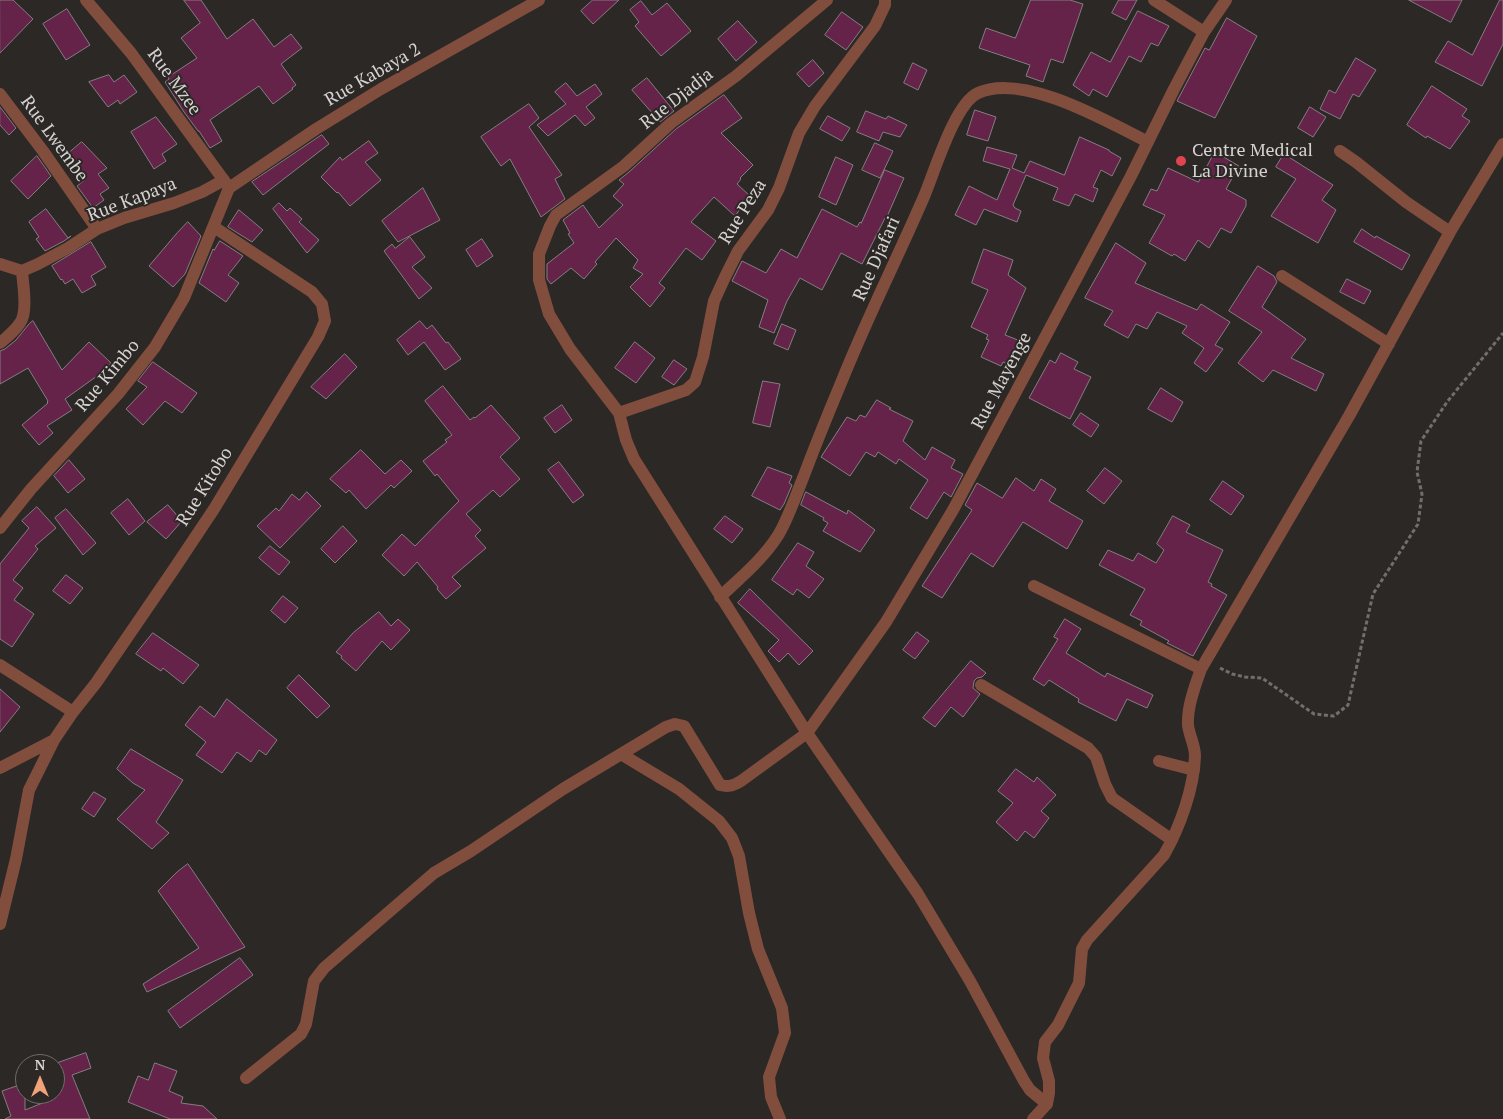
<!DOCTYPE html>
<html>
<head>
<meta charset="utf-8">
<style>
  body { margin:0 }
  #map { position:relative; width:1503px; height:1119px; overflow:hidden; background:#2c2826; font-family:"PT Serif",serif }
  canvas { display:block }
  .north { position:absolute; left:15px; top:1054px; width:50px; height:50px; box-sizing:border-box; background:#2c2826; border:1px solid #706c6a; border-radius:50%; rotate:0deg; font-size:14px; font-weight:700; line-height:20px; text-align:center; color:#d5d3d1 }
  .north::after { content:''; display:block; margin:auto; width:18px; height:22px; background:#f0a279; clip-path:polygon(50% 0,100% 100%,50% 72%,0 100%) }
</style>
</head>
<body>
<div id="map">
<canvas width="1503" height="1119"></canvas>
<div class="north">N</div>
</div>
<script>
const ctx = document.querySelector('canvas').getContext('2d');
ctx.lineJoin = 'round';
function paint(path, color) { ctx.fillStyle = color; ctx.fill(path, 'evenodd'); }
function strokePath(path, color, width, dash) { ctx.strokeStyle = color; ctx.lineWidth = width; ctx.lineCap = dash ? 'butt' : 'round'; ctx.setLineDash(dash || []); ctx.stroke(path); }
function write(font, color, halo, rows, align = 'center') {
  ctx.font = font + ' "PT Serif",serif'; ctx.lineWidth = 4; ctx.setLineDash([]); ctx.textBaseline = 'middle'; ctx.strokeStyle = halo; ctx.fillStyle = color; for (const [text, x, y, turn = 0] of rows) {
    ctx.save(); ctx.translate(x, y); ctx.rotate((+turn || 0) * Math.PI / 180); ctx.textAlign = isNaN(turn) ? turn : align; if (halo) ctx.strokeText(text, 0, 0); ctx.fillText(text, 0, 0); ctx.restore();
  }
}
const building = new Path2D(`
  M0,0H13L33,19L0,53Z
  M184,0H201L227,39L253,19L274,47L291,34L302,48L281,64L296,85L292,88L293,89L273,104L259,86L210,120L222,141L210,148L199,131H198L184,112L165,82L169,79L168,77L197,58L181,38L200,23Z
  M593,0H619L593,24L581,11Z
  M1031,0H1070L1083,4L1063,63L1051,59L1043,82L1026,76L1030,65L979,48L986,28L1015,38Z
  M1119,0H1137L1126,20L1112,13Z
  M1409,0H1462L1451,22Z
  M1500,0H1503V44L1482,86L1435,62L1448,41L1472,55Z
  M641,1L652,15L667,3L691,31L661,56L635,26L639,22L630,10Z
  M67,9L90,45L66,60L43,24Z
  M1138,11L1169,26L1158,46L1151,43L1141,62L1129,56L1107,97L1093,89L1089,96L1073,85L1091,52L1110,62Z
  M842,12L863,27L846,50L825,35Z
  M1227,18L1257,36L1215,118L1177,101L1205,48L1209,50Z
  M738,21L757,42L736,61L718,39Z
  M1356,58L1376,70L1359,97L1353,94L1340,119L1320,109L1329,90L1335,93Z
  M813,60L824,73L809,87L797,74Z
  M913,63L927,70L918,90L904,83Z
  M109,75L114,82L124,75L137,92L120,104L118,100L108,107L89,82Z
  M647,78L674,111L660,122L632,90Z
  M566,83L577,96L595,84L602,94L586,107L595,118L585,126L575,115L548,136L537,125L566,104L555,92Z
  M1432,86L1467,109L1462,116L1470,121L1450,149L1427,136L1426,138L1407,125Z
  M724,95L742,118L721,133L753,165L740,178L741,179L737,184L750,196L735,216L714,197L691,222L716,241L702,260L686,248L659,283L665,288L650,307L630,287L643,274L633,268L638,260L616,238L595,262L597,264L584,279L571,268L551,284L547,279V264L574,243L568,234L570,233L563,220L583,205L599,228L623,205L613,196L624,184L619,180L629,172L676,129Z
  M529,104L539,118L529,127L562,175L555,179L565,199L541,217L510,159L501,166L481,137Z
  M0,107L16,128L9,135L0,125Z
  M1310,107L1326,117L1313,137L1298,128Z
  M975,110L996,117L988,141L967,135Z
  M866,111L886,119L888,116L907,125L900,137L883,132L879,141L857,132Z
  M828,116L850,128L842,141L820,129Z
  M156,117L177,144L162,154L166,161L154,169L131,132Z
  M322,135L329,144L263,195L252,182Z
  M1080,137L1109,150V151L1121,158L1112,176L1101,170L1093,187L1098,189L1093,202L1075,194L1069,206L1053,200L1058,188L1026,175L1013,205L1015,208L1021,211L1017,222L984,209L976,225L955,215L969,186L997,200L1010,169L983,161L987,147L1017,155L1012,168L1024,173L1030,161L1064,175Z
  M369,141L378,153L365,162L381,180L350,206L338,192L337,193L321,177L340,157L342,160Z
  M82,142L107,168L98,174L109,188L100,194L104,200L93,208L77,186L86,179L69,153Z
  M875,143L893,151L880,178L862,170Z
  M1215,152L1239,166L1226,189L1246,200V206L1231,233L1221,228L1209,248L1198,240L1185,261L1174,254L1172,256L1149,243L1165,215L1143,205L1151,189L1157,191L1168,168L1198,182Z
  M1284,154L1333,185L1322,200L1336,210L1318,243L1271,216L1296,179L1276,167Z
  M37,156L51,176L28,199L11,181Z
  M836,157L853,165L836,205L819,197Z
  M885,170L904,178L886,219L885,218L862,264L841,253L822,290L800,278L787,301L774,333L759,327L768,300L732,281L742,261L766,273L781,249L797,258L822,209L857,227L860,222L861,223Z
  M423,188L440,220L398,242L382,221Z
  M279,203L287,211L290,208L302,219L299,222L319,240L307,253L273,209Z
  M46,209L68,238L71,236L64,241L45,251L36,239L39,237L29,222Z
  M239,210L263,230L252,242L228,227Z
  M188,222L201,236L185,274L173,287L149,266L177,233Z
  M1362,229L1375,238L1376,236L1410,255L1402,270L1354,242Z
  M410,237L425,257L412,267L432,288L419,299L384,251L392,244L395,248Z
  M482,239L493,256L477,267L466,250Z
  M220,241L243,256L228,275L239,283L226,302L199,283L213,249L214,250Z
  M91,242L106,267L91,276L96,285L82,293L73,279L65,284L62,279L61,280L52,266Z
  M1116,243L1146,263L1135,283L1197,310L1201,304L1230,322L1215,345L1223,349L1206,372L1194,363L1204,348L1182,333L1187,326L1157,312L1147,329L1136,324L1128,338L1104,325L1113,311L1085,298Z
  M984,249L1013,260L1008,275L1026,288L1005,335L1023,342L1012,366L1003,362L1001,366L981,357L989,340L986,339L988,335L971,327L988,290L972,283Z
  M1258,266L1274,276L1277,282L1262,307L1306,339L1291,358L1324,374L1316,391L1273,370L1263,382L1238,363L1262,332L1229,311Z
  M1347,279L1371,291L1364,304L1340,292Z
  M33,321L62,370L89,342L111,363L97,376L65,399L72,410L47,426L53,433L39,445L22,425L48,403L47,402L48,401L28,368L0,384V351L5,349L16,340L29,324Z
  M420,321L427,329L432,325L446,343L448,342L461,359L445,370L424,342L408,355L397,340Z
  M782,324L796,330L788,350L774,344Z
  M635,342L655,358L636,383L615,368Z
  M1061,353L1078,362L1074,369L1091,377L1070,419L1029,398L1050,360L1055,363Z
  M345,354L357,367L326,399L311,387Z
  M674,360L687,369L674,385L662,377Z
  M153,362L197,393L182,413L165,401L143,425L126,409L147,387L138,381Z
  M763,381L780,384L770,427L753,423Z
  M443,386L470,420L474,417L475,418L491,405L520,438L500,457L520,479L500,497L493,490L466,514L481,530L475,536L486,548L452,577L461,586L446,599L437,589L438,587L417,562L404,576L382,555L402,534L415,546L459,501L437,474L435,476L423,461L447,442L445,440L452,435L425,401Z
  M1161,388L1183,402L1172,422L1148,409Z
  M877,400L891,408L889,409L913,421L903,441L925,460L932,447L955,460L951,468L963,474L951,497L944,492L927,519L910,508L928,480L899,459L896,464L878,452L875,457L866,452L850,476L821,457L847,417L856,421L860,415L865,417Z
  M562,405L572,420L555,433L544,418Z
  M1081,413L1099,425L1091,437L1073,425Z
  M361,450L385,474L401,460L412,471L394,488L391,485L366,509L349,490L346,493L330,479Z
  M69,460L85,479L68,493L54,476Z
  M559,462L584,495L573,503L548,470Z
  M768,467L792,476L789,483L792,485L784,504L780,510L752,496Z
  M1105,468L1122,481L1104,504L1087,491Z
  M1016,478L1034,491L1041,479L1056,489L1049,501L1083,521L1067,549L1023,522L993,567L971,553L942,598L922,586L972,510L965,505L977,483L1002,498Z
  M1223,481L1244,496L1231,515L1210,500Z
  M307,492L321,506L280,548L257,526L276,508L279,511L292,494L299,500Z
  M806,492L847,514L848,510L875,530L860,552L823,531L828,523L823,520L824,518L801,505Z
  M128,499L145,521L129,535L111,513Z
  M168,505L182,521L166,539L147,522Z
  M37,507L56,528L35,546L38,549L13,580L23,588L14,600L34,614L12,647L0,639V564L29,528L22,521Z
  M66,509L96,543L83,555L55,518Z
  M725,516L743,529L732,543L714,529Z
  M1173,516L1190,525L1186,532L1223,550L1208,582L1212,584L1211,586L1227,595L1193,656L1167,643L1169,641L1140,625L1142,621L1130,615L1145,589L1099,565L1108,550L1133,561L1138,553L1156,563L1164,550L1157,544Z
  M343,526L357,541L335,563L321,549Z
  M798,543L814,552L806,566L824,579L809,598L797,589L793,595L772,580Z
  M270,546L290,562L279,575L259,558Z
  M66,575L83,588L70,604L53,591Z
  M750,589L813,651L799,665L788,653L779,662L768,651L779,640L738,603Z
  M283,596L298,608L285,623L271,611Z
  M379,612L391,626L398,619L410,630L391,650L382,641L356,671L341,658L342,656L336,652L353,633Z
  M1065,619L1081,629L1066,653L1105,677L1107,673L1153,695L1147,708L1127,699L1116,721L1078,702L1079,699L1049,680L1044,686L1033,679L1058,639L1054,637Z
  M917,632L929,641L915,659L903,650Z
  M153,633L199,665L183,684L163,668L161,671L136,654Z
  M971,661L986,673L982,677L977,678L974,681L973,688L980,694L963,717L951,707L935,727L923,718Z
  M299,675L330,706L317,718L287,688Z
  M0,689L20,707L0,732Z
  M227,699L277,740L266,755L259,750L251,762L237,752L222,773L196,755L206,742L185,725L200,706L214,717Z
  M131,749L183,780L156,822L169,833L152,849L117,819L145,790L133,783L117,769Z
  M1016,769L1034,782L1037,777L1056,795L1041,811L1049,818L1034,838L1025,831L1017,841L996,822L1013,803L998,791Z
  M94,792L106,799L94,817L82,809Z
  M188,864L245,947L147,992L143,984L199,948L158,891L177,872Z
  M240,958L253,975L180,1028L168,1011Z
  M86,1053L91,1068L72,1075L90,1119H5L11,1116L2,1091L25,1083V1110L55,1098V1064Z
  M155,1063L177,1071L169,1091L183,1097L181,1103L203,1106L217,1119H170L128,1102L138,1076L148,1080Z`);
const path = new Path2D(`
  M1220,668L1232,674L1245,677L1262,678L1314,714L1334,716L1348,705L1373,594L1418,524L1422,494L1417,472L1421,441L1447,402L1503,333`);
const street = new Path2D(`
  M86,0L131,53L228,186
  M827,0L736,76L671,123L624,166L556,215L550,226L539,254V280L549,314L570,349L619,413L626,440L634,459L807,733L918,894L970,981L1024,1081L1030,1090L1047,1104
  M1154,0L1204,32
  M0,94L43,151L97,229
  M1340,151L1356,162L1406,202L1450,232
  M229,188L316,129L381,89L539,0
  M0,264L22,271L38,264L68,248L97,229L124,218L174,203L202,192L224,180
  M1282,276L1389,344
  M0,343C7,337 15,331 20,323C28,312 23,285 22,271
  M619,413L686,390L695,382L703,357L714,301L725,277L738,251L768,210L779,188L799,133L815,106L875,26L885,5V0
  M0,528L31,489L118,394L155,347L184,298L229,188
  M720,597C740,578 762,560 777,537C787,522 796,495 803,478C815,446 828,414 841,383C866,320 896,261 923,199C934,174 954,104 978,93C1023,72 1108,122 1148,142
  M0,665L73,712
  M1201,669L1349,416L1450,232L1503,144
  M981,685L1088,748L1096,757L1105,784L1112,798L1172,840
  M621,754L679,789L719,821L732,838L739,856L749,913L758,949L782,1008L785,1033L769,1077L771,1097L780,1119
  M1159,761L1194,770
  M0,768L54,740L73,712L96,683L174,569L214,509L318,337L325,321L322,304L312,292L214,227
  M0,924L16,859L29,790L54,740
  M246,1078L301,1034L306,1024L314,981L324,968L434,873L471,851L563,789L666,727L675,724L684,726L720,785C728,787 733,786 741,781L807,733L886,622L953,510L1131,176L1174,89L1204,32L1226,0
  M1033,1119L1047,1104L1049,1093V1081L1043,1058L1045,1042L1058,1025L1079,983L1082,949L1087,940L1164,855C1180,827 1194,788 1195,756C1195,745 1189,735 1188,725C1187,707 1195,686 1201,669L1034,586`);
const markers = [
  [1181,161,6,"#e0444e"]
];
const streetNames = [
  ["Rue Kabaya 2",373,75,-30],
  ["Rue Mzee",174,82,54],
  ["Rue Djadja",677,99,-38],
  ["Rue Lwembe",54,139,54],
  ["Rue Kapaya",132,200,-21],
  ["Rue Peza",743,212,-58],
  ["Rue Djafari",877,259,-66],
  ["Rue Kimbo",108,376,-50],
  ["Rue Mayenge",1002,381,-62],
  ["Rue Kitobo",205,487,-58]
];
const poiNames = [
  ["Centre Medical",1192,151],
  ["La Divine",1192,172]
];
paint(building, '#652349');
strokePath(building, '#837e80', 1);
strokePath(path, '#716e6c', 3, [4, 2.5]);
strokePath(street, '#814e3d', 12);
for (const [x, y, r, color] of markers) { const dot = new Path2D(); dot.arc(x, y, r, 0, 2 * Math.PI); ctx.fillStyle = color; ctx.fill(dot); strokePath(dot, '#2c2826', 2); }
write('18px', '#d5d3d1', '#2c2826', streetNames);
write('18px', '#d5d3d1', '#2c2826', poiNames, 'left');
</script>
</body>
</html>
